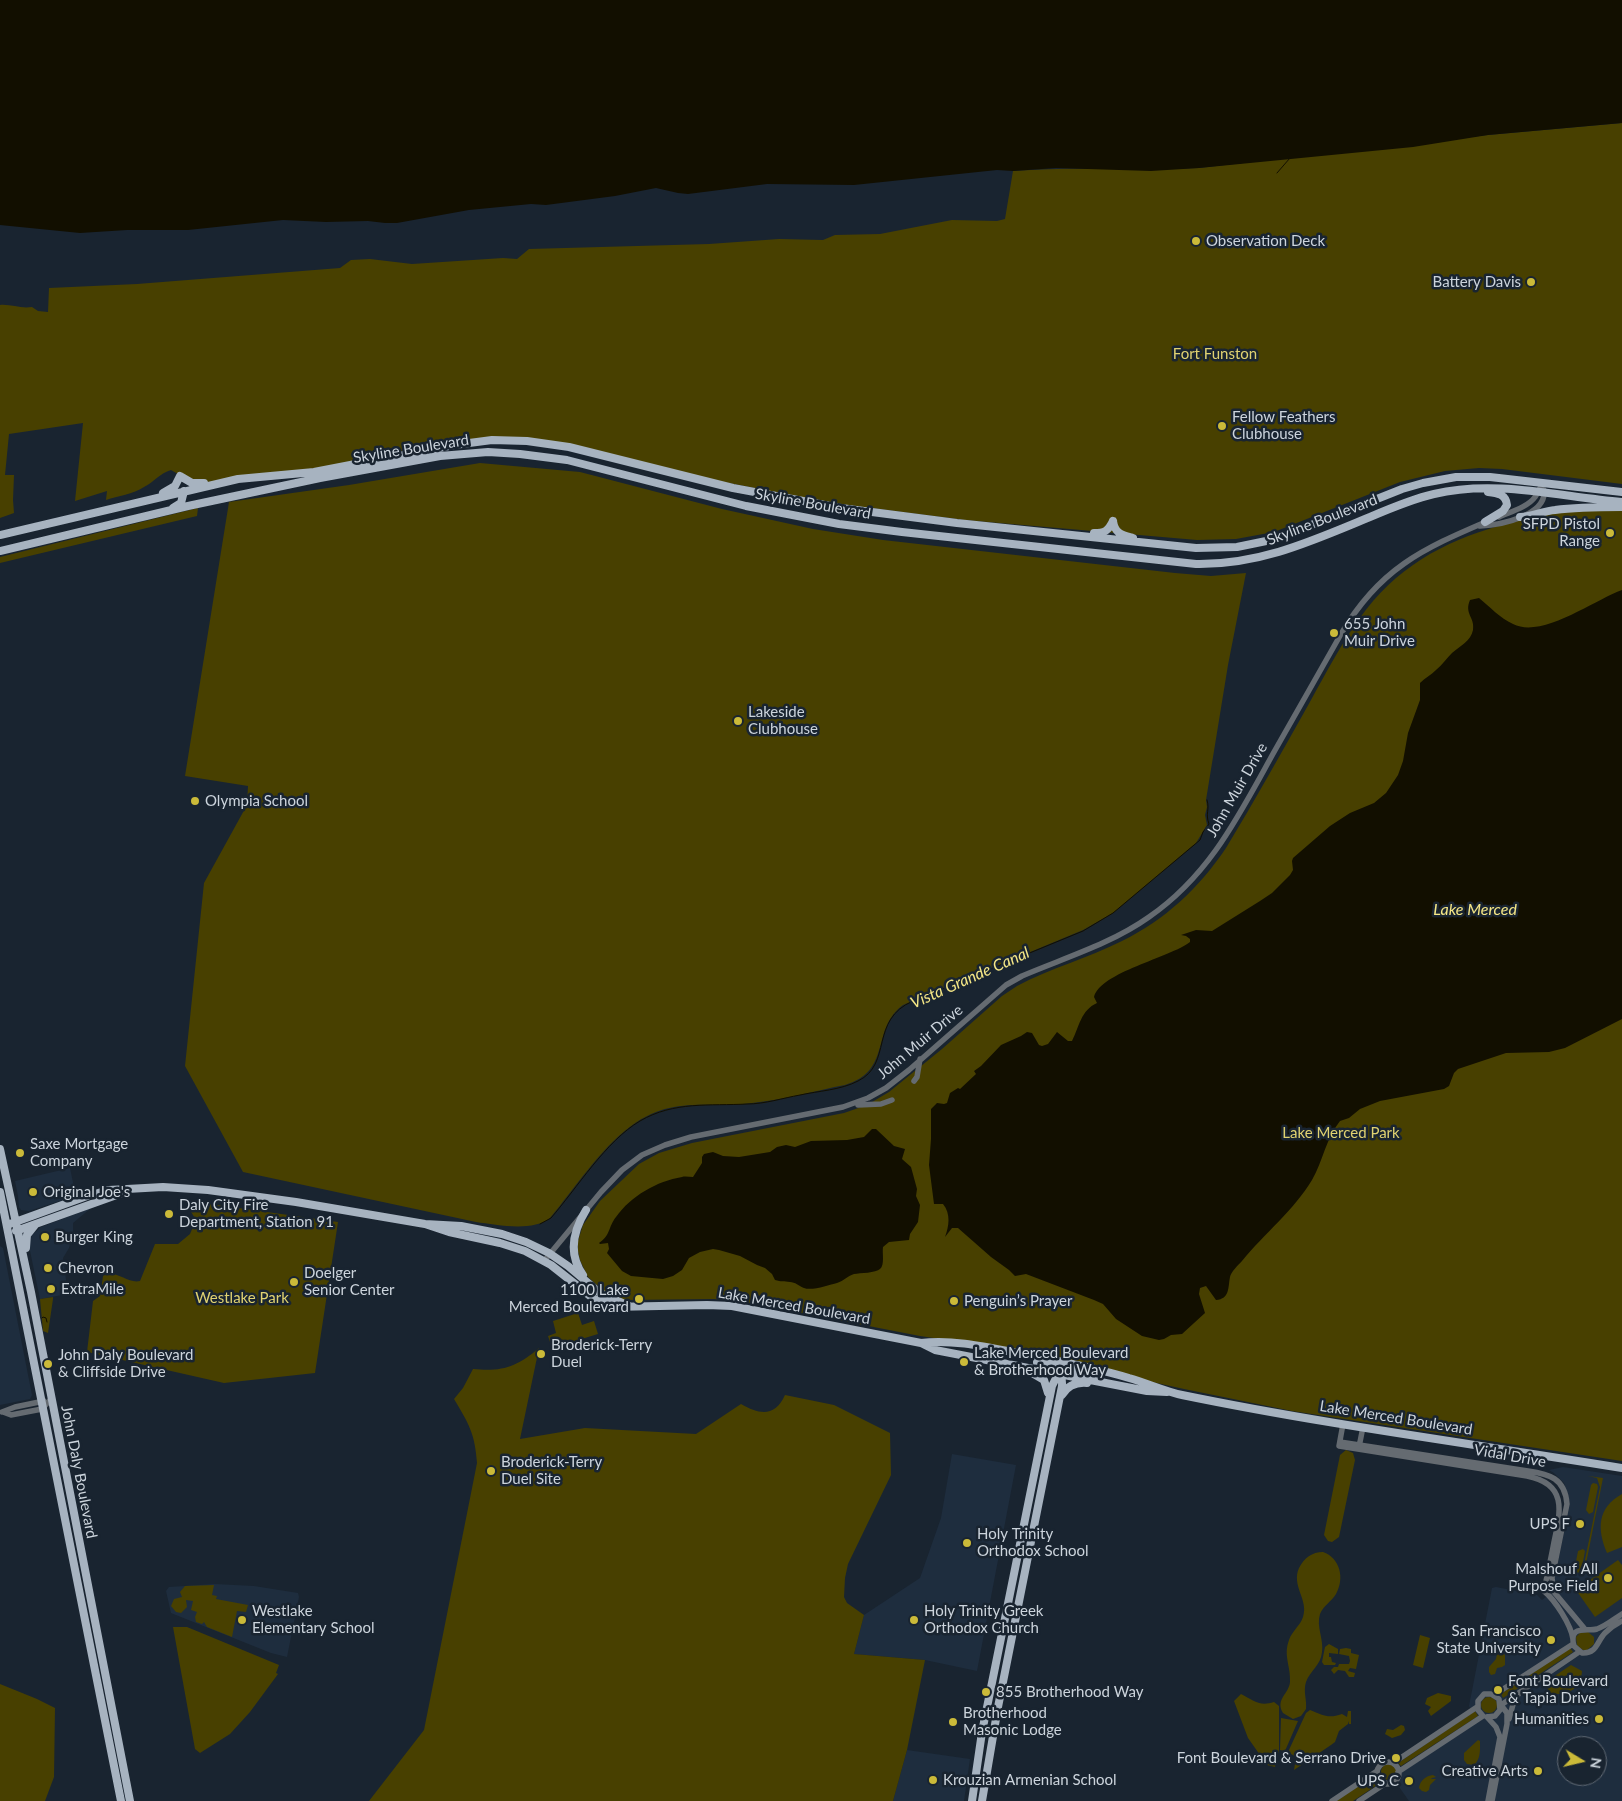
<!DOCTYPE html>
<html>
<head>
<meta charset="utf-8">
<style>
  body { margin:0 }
  #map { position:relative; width:1622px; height:1801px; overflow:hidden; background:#192430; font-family:Lato,sans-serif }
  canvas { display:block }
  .north { position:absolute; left:1557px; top:1736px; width:50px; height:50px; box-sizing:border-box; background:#192430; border:1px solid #616a75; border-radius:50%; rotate:99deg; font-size:14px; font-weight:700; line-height:20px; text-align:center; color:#ccd4dc }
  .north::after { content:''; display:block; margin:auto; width:18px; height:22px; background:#cbba39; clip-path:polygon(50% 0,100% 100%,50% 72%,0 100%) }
</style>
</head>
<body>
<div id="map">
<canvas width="1622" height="1801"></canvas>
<div class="north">N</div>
</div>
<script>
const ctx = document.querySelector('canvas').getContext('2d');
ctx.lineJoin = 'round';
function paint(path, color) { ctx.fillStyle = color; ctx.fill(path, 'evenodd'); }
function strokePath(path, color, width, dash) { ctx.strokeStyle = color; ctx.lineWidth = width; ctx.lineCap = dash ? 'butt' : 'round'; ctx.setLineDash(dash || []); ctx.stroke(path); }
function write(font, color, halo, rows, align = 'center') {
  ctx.font = font + ' Lato,sans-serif'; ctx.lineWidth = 5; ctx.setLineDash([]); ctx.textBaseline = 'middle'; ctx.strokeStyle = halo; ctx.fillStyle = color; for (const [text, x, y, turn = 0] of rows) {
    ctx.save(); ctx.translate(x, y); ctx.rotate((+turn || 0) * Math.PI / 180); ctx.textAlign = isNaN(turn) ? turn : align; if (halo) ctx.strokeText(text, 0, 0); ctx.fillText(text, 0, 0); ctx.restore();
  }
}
const built = new Path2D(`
  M70,1168L75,1192V1196L29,1211L21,1210L19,1207L18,1196L15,1181Z
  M91,1208L73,1223V1232L69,1248L63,1258L68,1294L40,1299L29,1246L32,1235L41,1227Z
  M0,1246L3,1248L32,1395L30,1399L0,1405Z
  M952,1454L1016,1465L977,1671L925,1660L854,1654L864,1615L920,1578L941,1518Z
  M1563,1467L1622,1476V1801H1409L1397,1784L1401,1771L1477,1721L1469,1706L1492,1588L1496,1587L1537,1595L1542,1600L1556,1589L1555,1577L1570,1503L1564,1483L1554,1473L1549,1470ZM1567,1746H1597V1776H1567Z
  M215,1584L254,1586L298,1593L299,1597L287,1657L271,1653L171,1613L166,1591L169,1587Z
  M907,1750L970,1759L964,1801H893Z`);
const green = new Path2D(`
  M1622,123V484L1502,469L1479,468L1445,471L1400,482L1274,532L1236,539L1197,540L965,520L840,504L718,481L591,452L504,440L325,471L224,482L195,484L171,470C160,473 154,482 144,487C133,494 118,496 106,500L107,491L75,501L83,423L9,434L5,475H14L13,500L14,513L0,518V305C11,304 21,309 32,307L38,311L48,312L49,288L137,284L340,268L351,260L370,259L412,264L503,258L517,259L529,249L709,244L779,239L823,240L835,235L880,234L952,220L997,221L1005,219L1013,171C1075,166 1137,171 1199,168L1488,135Z
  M480,463L580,472L722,509L813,529L883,540L1175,573L1211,576L1246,573L1228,665L1206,800L1207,807L1205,815L1207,825L1196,843L1113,913L1083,930L903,1005C870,1029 893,1071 845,1085C814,1091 783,1100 752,1103C706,1109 673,1095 631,1126C600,1149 575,1188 550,1218C533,1232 497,1225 476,1222L243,1172L185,1066L204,883L247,805L248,786L185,776L229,502L349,485Z
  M198,508L197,516L0,563V557Z
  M1569,509H1622V1461L1292,1411L1184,1389L988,1346L920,1336L745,1302L714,1299L625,1300L607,1294L588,1277L580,1260L578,1251V1241L583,1225L600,1201L639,1164L659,1153L692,1143L844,1113L867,1105L889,1092L942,1049L1002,996L1017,986C1051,968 1088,958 1122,941C1165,920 1199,888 1226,848C1255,800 1283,750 1311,700C1339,650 1364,598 1413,565C1458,533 1516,520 1569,509Z
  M189,1201L338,1222L315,1373L224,1383L87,1352L93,1301L100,1296L103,1276C115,1268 127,1284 140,1281L155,1244H178L190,1234L196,1220L190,1210Z
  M53,1297V1299L48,1333L43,1331L40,1299Z
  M578,1313L582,1325L594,1321L598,1334L552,1348L548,1336L556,1333L553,1321Z
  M539,1348L520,1439L585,1428L696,1434L741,1404C760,1415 775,1417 785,1395L834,1405L890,1433L891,1475L848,1564L845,1578L844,1597L847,1603L864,1615L854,1654L925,1660L907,1750L893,1801H369L424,1730L477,1463C475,1434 469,1424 454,1399L463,1388L473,1369C502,1372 517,1367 539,1348Z
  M1346,1450L1353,1453L1355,1460L1339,1537L1332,1542L1328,1541L1324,1535L1340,1455Z
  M1588,1476L1603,1478L1584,1574H1582L1600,1487L1597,1478Z
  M1593,1483L1597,1484L1598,1487L1593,1512L1589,1514L1586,1510L1591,1485Z
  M1622,1494V1547L1607,1553C1597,1529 1597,1508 1622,1494Z
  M1583,1549L1585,1551L1581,1573L1574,1572L1578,1551Z
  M1323,1552C1340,1558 1345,1578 1336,1594C1332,1601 1323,1606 1320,1614C1316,1627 1324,1639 1322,1652C1321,1665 1310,1671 1306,1682C1303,1692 1307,1699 1306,1709L1301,1716L1293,1719L1283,1713C1275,1699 1289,1694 1290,1682C1291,1666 1283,1656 1289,1640C1292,1631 1300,1626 1303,1617C1309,1600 1291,1586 1299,1568C1304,1558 1312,1552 1323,1552Z
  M1618,1560L1622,1565V1598L1595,1617L1576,1590Z
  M214,1585L212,1595L217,1596L216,1599L248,1605L246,1612L237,1611L232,1637L207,1627L204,1622L202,1624L196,1622L195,1617L197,1612L191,1610L193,1601L186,1600L187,1607L181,1613L176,1612L171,1606L174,1599L182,1597L180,1592L185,1586Z
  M173,1627H187L279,1665L276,1673L278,1674L250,1712L230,1734L200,1753L195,1749Z
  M1588,1632L1594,1637V1644L1587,1650H1583L1577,1645L1576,1637L1580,1633Z
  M1420,1635L1430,1638L1423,1668L1413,1665Z
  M1329,1644L1338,1649V1654L1329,1653V1657H1331L1332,1662L1336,1663L1335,1665H1324L1322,1662L1325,1647Z
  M1346,1648L1351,1649V1653L1359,1655L1356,1669L1350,1668L1348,1671L1355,1673L1354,1677H1349L1345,1671L1338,1670L1334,1674L1331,1670L1334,1667H1338L1339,1664H1349L1350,1661L1349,1656L1339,1654L1340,1649Z
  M1570,1648L1573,1652L1503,1698L1501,1694Z
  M1500,1651L1505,1655V1665L1502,1667L1497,1668L1495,1674L1491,1675L1489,1672V1667L1496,1659L1497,1654Z
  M1571,1665L1582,1671C1581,1690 1565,1698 1548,1692L1547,1681Z
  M0,1684L37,1699L55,1708L54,1777L45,1801H0Z
  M1438,1693L1451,1696V1701L1431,1716L1428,1711L1431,1707L1425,1704L1427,1698Z
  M1241,1694C1253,1700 1259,1707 1274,1702L1279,1706V1750L1275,1767L1267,1765L1248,1738L1234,1701Z
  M1481 1705a8 8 0 1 1 16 0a8 8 0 1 1-16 0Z
  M1310,1710C1323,1715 1328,1719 1342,1714L1347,1717L1348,1711H1351V1724H1349L1348,1721V1724L1339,1731L1335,1742L1331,1745L1294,1770L1296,1757L1288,1752L1306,1713Z
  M1475,1711L1478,1716L1401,1766L1398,1763Z
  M1281,1718L1298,1721L1285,1751L1280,1750Z
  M1401,1725L1404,1726L1405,1730L1401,1735L1392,1738L1385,1734L1387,1729L1393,1730Z
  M1478,1740L1480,1741C1480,1749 1481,1759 1474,1765L1467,1764L1464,1760V1753Z
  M1381 1772a8 8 0 1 1 16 0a8 8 0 1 1-16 0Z
  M1375,1775L1380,1783L1353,1801H1336Z
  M1433,1775L1436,1777L1432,1778L1431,1779H1436L1430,1785L1429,1790L1426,1792L1422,1791L1419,1788C1420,1780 1426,1776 1433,1775Z`);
const water = new Path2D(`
  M0,0H1622V123L1488,135L1413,147L1199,168L1151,171L1056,168L1013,171L997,170L854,185L767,184L688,194L678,193L656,188L615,196L546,205L531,204L469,210L397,223H385L368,221L326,222L283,220L188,230H127L80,233L0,225Z
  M1622,590V1019L1565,1048L1549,1052L1506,1053L1458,1069L1454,1073L1449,1086L1444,1089L1380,1101L1360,1109L1349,1118L1340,1121C1326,1138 1323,1161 1312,1180C1294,1210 1264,1234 1242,1261C1238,1265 1231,1272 1230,1277C1228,1287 1230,1299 1216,1300L1206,1286L1200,1288L1199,1294L1205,1313L1182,1334L1171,1335L1164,1339L1159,1340L1142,1336L1116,1319L1103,1304L1094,1300L1026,1274L1015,1276L1009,1270L991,1257L958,1228H952L945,1237C949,1226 951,1214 943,1204H934L929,1165L931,1139V1109L937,1103L944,1104L947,1103L950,1093L958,1088L960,1089L976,1074L974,1071L981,1066L1001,1045L1021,1036L1027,1032L1032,1033L1039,1045L1042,1046L1048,1044L1057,1032L1068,1041H1072C1079,1027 1081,1010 1097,1003L1094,997C1101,972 1169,958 1190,942V939L1186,936L1181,935L1196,930L1212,931L1260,901L1272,893L1290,875L1293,870L1292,861L1293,858L1330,826L1350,813L1374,803L1386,793L1398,775L1403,761L1408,733L1420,700V683C1425,678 1431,675 1436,670C1442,665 1447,658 1452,653C1460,646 1471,641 1473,630C1475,617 1464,614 1470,600L1479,598C1490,607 1500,618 1513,624C1542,639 1594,600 1622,590Z
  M872,1129H876L894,1146L905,1149L902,1159L911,1167L917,1189L916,1196L920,1205L918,1222L910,1234L909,1240L889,1242L883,1247C882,1253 885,1265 880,1269C876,1273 860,1273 854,1274C847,1276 844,1281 837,1283C829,1285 812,1291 804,1288C799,1286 795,1282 790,1282C784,1281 781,1282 775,1280L772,1274L765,1268L757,1265L740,1256L719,1250L713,1249L700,1252L689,1258L682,1270L673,1276L663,1279L631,1276L622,1271L607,1253L609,1249L608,1243L600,1244L599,1243C611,1235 608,1227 616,1217C631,1196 657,1181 682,1177C685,1176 689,1177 693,1177L702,1163V1157L704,1154L713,1152L723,1156L739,1157L770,1152L777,1147L786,1145L795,1147L811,1141L847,1140L864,1137Z`);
const stream = new Path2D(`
  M1277,173L1290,158
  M540,1224L551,1218C577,1188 606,1141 640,1121C674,1101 710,1106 747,1104C765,1104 783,1098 800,1095C818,1091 841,1090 858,1081C893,1064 869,1020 913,1001L1083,931L1113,913L1200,840L1203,832L1209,824C1205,813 1210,810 1207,800
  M42,1318L43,1317L46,1318L47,1322`);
const minor = new Path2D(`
  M1499,517C1510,512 1528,507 1535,497C1538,493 1540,487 1543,483
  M1480,526C1500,525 1547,516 1544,490
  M914,1081L917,1077L920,1059
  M858,1105L881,1104L892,1100
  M544,1261L601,1192L622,1170L642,1155L665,1145L691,1137L843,1107L868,1098L886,1088L909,1070L1006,985L1022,976C1064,958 1111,944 1149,917C1210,875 1239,815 1274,752C1296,713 1319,673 1341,634C1379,569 1422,549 1488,521
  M2,1412L15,1407L44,1401
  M3,1412L11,1415L42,1409L51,1399
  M1343,1424L1339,1446L1527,1476C1567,1484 1561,1510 1554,1542C1551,1559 1547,1575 1544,1591C1555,1600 1571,1625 1573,1639
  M1340,1442L1528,1471C1549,1474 1565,1478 1567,1504L1552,1578L1554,1592L1584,1628
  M1359,1447L1363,1427
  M1622,1614C1614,1619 1606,1626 1597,1629C1587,1632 1568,1624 1574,1646L1582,1653C1597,1654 1597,1641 1605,1633C1610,1628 1616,1624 1622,1621
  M1494,1695L1573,1644
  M1501,1705L1579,1652
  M1487,1717L1496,1727L1500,1737L1488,1801
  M1509,1719L1514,1701L1519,1693
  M1377 1773a11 11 0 1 1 22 0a11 11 0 1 1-22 0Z
  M1393,1763L1477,1707
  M1398,1772L1483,1716L1478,1710V1701L1484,1694H1491L1499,1699L1500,1710L1495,1716L1487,1717
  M1332,1801L1377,1771
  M1359,1801L1386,1783
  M1492,1801L1507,1724V1713L1501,1705`);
const major = new Path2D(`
  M163,493L175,486L180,476L192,483H204
  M173,508L181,503L184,491
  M1520,517C1532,517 1543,511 1555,510C1577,507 1600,507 1622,507
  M1113,521C1115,534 1122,535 1133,538
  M1485,522L1503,511L1507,505C1506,494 1497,493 1488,492
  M1094,533C1105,533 1108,531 1113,521
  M0,535L238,479L314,472L454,445L492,440L527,441L569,447L733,488L841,508L957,523L1196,548L1237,547L1276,539L1402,489L1423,483L1456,477H1490L1622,492
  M0,551L188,506L320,478L440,456L488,452L520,454L567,460L746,506L839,524L902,532L1196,564C1260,565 1312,541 1370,517C1391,508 1412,499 1434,494C1496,479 1560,497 1622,502
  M0,1149L31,1292L130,1801
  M0,1192L121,1801
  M425,1224L449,1232L500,1243L525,1251L551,1265L594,1299L612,1307L707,1305L732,1306L921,1343L935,1350L1147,1391L1167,1392
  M7,1225L87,1196L109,1190L163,1187L208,1190L296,1202L425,1224L461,1226L502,1234L526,1242L549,1253L568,1266L600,1293L629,1306
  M16,1231L125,1192
  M26,1248L27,1235L35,1225
  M583,1275C568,1254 573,1231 586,1210
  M921,1343C952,1339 987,1347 1018,1353C1055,1360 1093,1367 1129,1378C1147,1383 1164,1391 1182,1395C1328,1425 1475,1444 1622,1468
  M1027,1370L1044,1380L1048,1393
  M1062,1395C1068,1385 1076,1382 1087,1383
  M972,1801L982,1732L1052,1386L1058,1374L1064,1370L1097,1375
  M982,1801L998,1707L1062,1386C1063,1368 1053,1365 1037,1362`);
const markers = [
  [1196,241,5,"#cbba39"],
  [1531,282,5,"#cbba39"],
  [1222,426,5,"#cbba39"],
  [1610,533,5,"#cbba39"],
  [1334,633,5,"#cbba39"],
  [738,721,5,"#cbba39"],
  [195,801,5,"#cbba39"],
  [20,1153,5,"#cbba39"],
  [33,1192,5,"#cbba39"],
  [169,1214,5,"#cbba39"],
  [45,1237,5,"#cbba39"],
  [48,1268,5,"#cbba39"],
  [294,1282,5,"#cbba39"],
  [51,1289,5,"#cbba39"],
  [639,1299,5,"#cbba39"],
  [954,1301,5,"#cbba39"],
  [541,1354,5,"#cbba39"],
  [964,1362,5,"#cbba39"],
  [48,1364,5,"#cbba39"],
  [491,1471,5,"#cbba39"],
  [1580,1524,5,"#cbba39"],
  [967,1543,5,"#cbba39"],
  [1608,1578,5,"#cbba39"],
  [242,1620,5,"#cbba39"],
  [914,1620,5,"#cbba39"],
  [1551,1640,5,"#cbba39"],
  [1498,1690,5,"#cbba39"],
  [986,1692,5,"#cbba39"],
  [1599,1719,5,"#cbba39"],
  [953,1722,5,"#cbba39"],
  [1396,1758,5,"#cbba39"],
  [1538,1771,5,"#cbba39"],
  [933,1780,5,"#cbba39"],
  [1409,1781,5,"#cbba39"]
];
const poiNames = [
  ["Observation Deck",1206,241],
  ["Battery Davis",1521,282,"right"],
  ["Fellow Feathers",1232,417],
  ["Clubhouse",1232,434],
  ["SFPD Pistol",1600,524,"right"],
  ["Range",1600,541,"right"],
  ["655 John",1344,624],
  ["Muir Drive",1344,641],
  ["Lakeside",748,712],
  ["Clubhouse",748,729],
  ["Olympia School",205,801],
  ["Saxe Mortgage",30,1144],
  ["Company",30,1161],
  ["Original Joe's",43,1192],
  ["Daly City Fire",179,1205],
  ["Department, Station 91",179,1222],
  ["Burger King",55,1237],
  ["Chevron",58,1268],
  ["Doelger",304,1273],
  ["Senior Center",304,1290],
  ["ExtraMile",61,1289],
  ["1100 Lake",629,1290,"right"],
  ["Merced Boulevard",629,1307,"right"],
  ["Penguin’s Prayer",964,1301],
  ["Broderick-Terry",551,1345],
  ["Duel",551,1362],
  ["Lake Merced Boulevard",974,1353],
  ["& Brotherhood Way",974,1370],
  ["John Daly Boulevard",58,1355],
  ["& Cliffside Drive",58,1372],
  ["Broderick-Terry",501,1462],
  ["Duel Site",501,1479],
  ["UPS F",1570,1524,"right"],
  ["Holy Trinity",977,1534],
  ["Orthodox School",977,1551],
  ["Malshouf All",1598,1569,"right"],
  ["Purpose Field",1598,1586,"right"],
  ["Westlake",252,1611],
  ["Elementary School",252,1628],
  ["Holy Trinity Greek",924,1611],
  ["Orthodox Church",924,1628],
  ["San Francisco",1541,1631,"right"],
  ["State University",1541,1648,"right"],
  ["Font Boulevard",1508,1681],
  ["& Tapia Drive",1508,1698],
  ["855 Brotherhood Way",996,1692],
  ["Brotherhood",963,1713],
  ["Masonic Lodge",963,1730],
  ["Humanities",1589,1719,"right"],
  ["Font Boulevard & Serrano Drive",1386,1758,"right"],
  ["Creative Arts",1528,1771,"right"],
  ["Krouzian Armenian School",943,1780],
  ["UPS C",1399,1781,"right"]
];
const parkNames = [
  ["Fort Funston",1215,354],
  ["Lake Merced Park",1341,1133],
  ["Westlake Park",242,1298]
];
const streetNames = [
  ["Skyline Boulevard",411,449,-9],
  ["Skyline Boulevard",813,504,10],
  ["Skyline Boulevard",1322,520,-21],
  ["John Muir Drive",1237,790,-60],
  ["John Muir Drive",920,1042,-40],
  ["Lake Merced Boulevard",794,1306,10],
  ["Lake Merced Boulevard",1396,1418,9],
  ["Vidal Drive",1510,1456,10],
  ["John Daly Boulevard",79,1472,79]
];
const waterNames = [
  ["Lake Merced",1475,910],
  ["Vista Grande Canal",970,978,-24]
];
paint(built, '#1e2d3e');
paint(green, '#484000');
paint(water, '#120f00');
strokePath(stream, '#120f00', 1);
strokePath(minor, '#656b71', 5.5);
strokePath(major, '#a7b3c0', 8);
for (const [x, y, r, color] of markers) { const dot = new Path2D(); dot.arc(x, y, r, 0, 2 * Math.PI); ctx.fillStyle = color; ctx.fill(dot); strokePath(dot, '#192430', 2); }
write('15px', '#ccd4dc', '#192430', poiNames, 'left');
write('15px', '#e0d271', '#192430', parkNames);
write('15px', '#ccd4dc', '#192430', streetNames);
write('italic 16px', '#f5e786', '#192430', waterNames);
</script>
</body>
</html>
